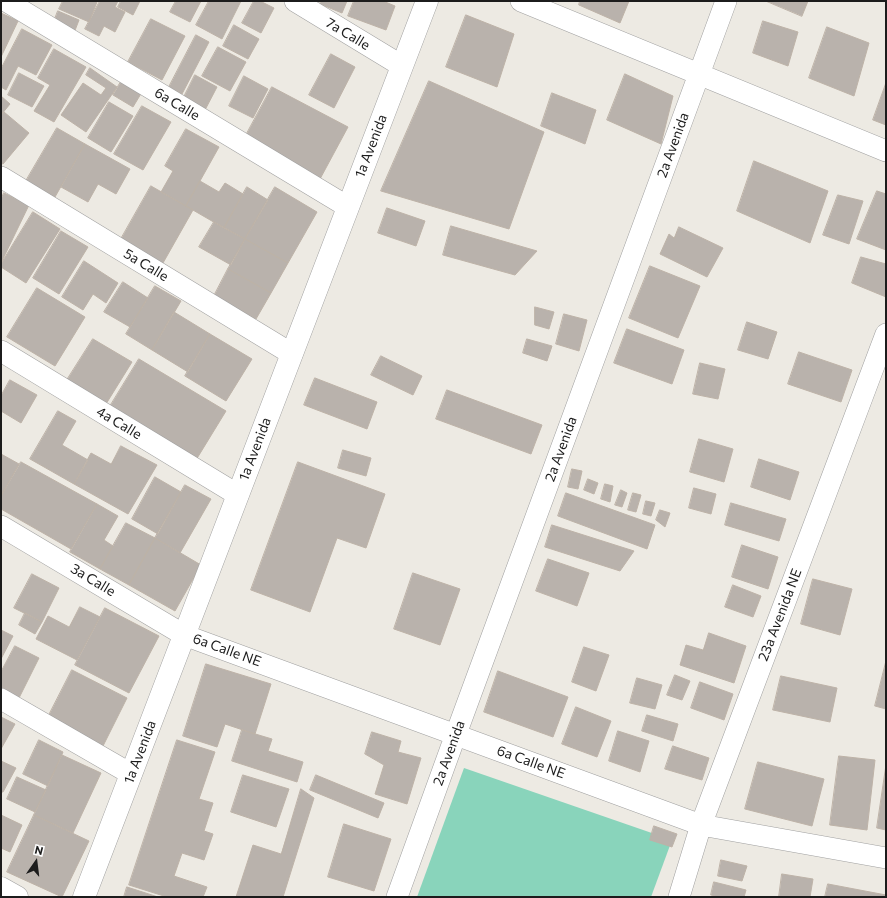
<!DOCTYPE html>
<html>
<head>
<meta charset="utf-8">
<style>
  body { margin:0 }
  #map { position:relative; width:887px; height:898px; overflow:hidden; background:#edeae3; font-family:Commissioner,sans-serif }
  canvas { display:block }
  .frame { position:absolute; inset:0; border:2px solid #1c1c1c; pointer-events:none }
  .north { position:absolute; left:16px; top:842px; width:40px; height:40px; -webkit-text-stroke:3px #fff; paint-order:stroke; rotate:14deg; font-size:11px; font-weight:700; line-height:16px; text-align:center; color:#1c1c1c }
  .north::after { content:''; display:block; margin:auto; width:14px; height:18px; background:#1c1c1c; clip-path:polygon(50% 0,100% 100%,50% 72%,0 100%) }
</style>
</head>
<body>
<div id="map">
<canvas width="887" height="898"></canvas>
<div class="frame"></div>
<div class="north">N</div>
</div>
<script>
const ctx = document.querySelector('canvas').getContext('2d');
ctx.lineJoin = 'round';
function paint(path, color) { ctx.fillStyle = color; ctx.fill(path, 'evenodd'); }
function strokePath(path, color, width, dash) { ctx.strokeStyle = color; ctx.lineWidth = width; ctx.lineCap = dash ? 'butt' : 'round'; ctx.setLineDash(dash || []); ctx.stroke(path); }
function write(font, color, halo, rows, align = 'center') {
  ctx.font = font + ' Commissioner,sans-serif'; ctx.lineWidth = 3.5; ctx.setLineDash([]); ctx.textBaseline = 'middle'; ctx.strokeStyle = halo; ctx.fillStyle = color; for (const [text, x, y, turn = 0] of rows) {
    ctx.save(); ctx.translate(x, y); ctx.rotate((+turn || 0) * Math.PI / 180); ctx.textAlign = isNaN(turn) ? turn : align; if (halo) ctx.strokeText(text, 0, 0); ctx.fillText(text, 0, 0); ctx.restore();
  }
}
const pitch = new Path2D(`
  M464,768L672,840L651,897H417Z`);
const building = new Path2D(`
  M63,1H93L97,2L89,22L59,9Z
  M100,1H118L115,7L125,12L115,32L104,26L99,36L85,29Z
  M121,1H140L133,15L118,7Z
  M176,1H201L190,22L170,12Z
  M209,1H241L222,39L196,25Z
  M254,1H260L274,8L261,33L242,23Z
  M321,1H347L342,13L320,4Z
  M354,1H383L395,6L386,30L348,16Z
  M580,1H629L620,23L579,5Z
  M766,1H808L802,16Z
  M58,11L79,20L74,33L53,24Z
  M1,13L18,21L1,57Z
  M466,15L514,34L497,87L446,67Z
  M151,19L185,36L162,80L128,62Z
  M763,21L798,32L788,66L753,53Z
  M234,25L259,39L248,59L223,46Z
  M827,27L869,43L854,96L809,78Z
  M22,29L52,45L36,75L18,66L6,90L1,87V69Z
  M196,35L209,42L182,94L169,87Z
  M218,47L246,62L230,91L202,76Z
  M54,49L86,67L54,122L34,111L50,85L38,78Z
  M331,54L355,67L334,108L309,95Z
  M90,68L117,87L86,132L61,115L83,83L101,95L106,88L86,75Z
  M19,73L44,86L32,107L8,95Z
  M625,74L673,96L661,144L607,120Z
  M195,75L217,87L205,110L183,99Z
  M244,76L268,89L253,118L229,106Z
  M122,80L142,92L133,107L113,95Z
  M429,81L544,132L509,229L381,191Z
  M886,83V125L873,120Z
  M272,87L348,127L320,179L244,139Z
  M552,93L596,110L585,144L541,126Z
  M1,96L10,104L1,115Z
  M109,102L133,116L111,152L88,138Z
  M142,106L171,122L143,170L114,154Z
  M4,112L29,133L3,164L1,163V115Z
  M57,128L85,144L55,197L26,181Z
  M186,129L219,147L186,206L161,192L173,171L165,166Z
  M85,144L130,169L116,194L98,184L88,202L61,187Z
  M754,161L828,191L810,243L737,211Z
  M200,181L219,192L225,183L243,194L224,228L186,206Z
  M151,186L193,210L163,263L121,239Z
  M247,187L268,200L245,239L224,228Z
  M275,187L317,212L288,263L245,239Z
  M877,191L886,194V250L857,239Z
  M4,193L29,205L1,263V199Z
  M838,195L863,201L849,244L823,235Z
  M387,208L425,221L416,246L378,233Z
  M33,212L60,229L26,283L1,267V264Z
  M214,222L245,239L231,265L199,247Z
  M451,226L537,251L515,275L443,255Z
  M679,227L723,248L707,277L660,254L669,234L674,238Z
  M61,231L88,247L59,294L33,278Z
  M245,239L288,263L271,293L228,269Z
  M861,257L886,264V297L852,283Z
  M84,261L118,283L106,303L93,294L83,310L62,297Z
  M650,266L700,286L678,338L629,318Z
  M228,269L271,293L256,319L214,296Z
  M123,282L148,298L130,327L104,312Z
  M155,286L181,301L152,350L126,334Z
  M37,288L85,317L55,366L7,337Z
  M535,307L554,312L549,329L535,325Z
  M174,312L210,334L188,372L152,350Z
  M564,314L587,320L579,351L556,344Z
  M747,322L777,332L768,359L738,350Z
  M627,329L684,350L672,384L614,363Z
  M210,334L252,359L226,401L185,376Z
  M93,339L132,362L106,404L67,380Z
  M527,339L552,346L547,361L523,353Z
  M799,352L852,370L841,402L788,384Z
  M381,356L422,376L413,395L371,375Z
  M139,359L226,411L196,460L109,408Z
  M700,363L725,369L718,399L693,394Z
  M315,378L377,402L367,429L304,405Z
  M10,380L37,395L21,423L1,411V396Z
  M447,390L542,425L531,454L436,419Z
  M58,411L76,421L62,445L88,460L74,484L30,459Z
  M699,439L733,449L724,482L690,472Z
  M121,446L157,465L128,514L74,484L91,453L111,464Z
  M343,450L371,458L366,476L338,468Z
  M1,454L19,464L1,496Z
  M759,459L799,472L790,500L751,487Z
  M21,462L97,504L71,549L1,509V496Z
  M298,462L385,494L366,548L337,538L310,612L251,590Z
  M572,469L582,471L578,489L568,487Z
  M155,477L181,492L158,534L132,519Z
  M588,479L598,483L594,494L584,490Z
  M605,484L613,486L610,502L601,499Z
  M185,485L211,499L180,553L155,538Z
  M694,488L716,494L711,514L689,508Z
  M621,490L627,493L622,507L615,505Z
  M566,493L655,525L647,549L558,516Z
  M633,493L641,495L636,512L628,510Z
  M646,501L655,503L651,516L643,514Z
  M731,503L786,519L779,541L725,525Z
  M97,504L118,516L104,540L113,546L100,569L70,552Z
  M660,510L670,513L665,527L656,520Z
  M126,523L155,538L129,585L100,569Z
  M552,525L634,551L620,571L545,547Z
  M155,538L201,565L175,611L129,585Z
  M742,545L778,557L768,589L732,577Z
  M548,559L589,573L577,606L536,591Z
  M413,573L460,589L440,645L394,629Z
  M32,574L59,588L42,622L14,608Z
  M813,579L852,589L840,635L801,624Z
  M733,585L761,596L753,617L725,607Z
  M80,607L100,617L77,660L36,639L48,616L69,627Z
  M105,608L159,636L129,693L75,665Z
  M25,613L42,622L35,634L19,625Z
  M1,630L13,636L1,659Z
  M709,633L746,646L734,683L680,665L686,645L703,650Z
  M15,646L39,658L18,700L1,691V672Z
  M584,647L609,655L596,691L572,682Z
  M886,661V709L875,706Z
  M206,664L271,684L255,734L225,724L217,747L183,736Z
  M72,670L127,698L102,748L47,719Z
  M498,671L568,697L553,737L484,712Z
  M675,675L690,681L682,700L667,695Z
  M781,676L837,688L830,722L773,710Z
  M637,678L662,685L655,709L630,703Z
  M700,682L733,694L724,720L691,708Z
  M576,707L611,721L597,757L562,744Z
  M647,715L678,724L673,741L642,731Z
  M1,717L15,724L1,749Z
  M242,730L272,739L268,751L303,762L297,782L232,761Z
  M618,731L649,741L640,772L609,761Z
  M372,732L401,741L398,752L421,758L407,804L375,794L384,765L365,754Z
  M39,740L63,752L48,786L23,774Z
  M177,740L215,752L199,799L213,803L204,831L213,834L204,860L182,853L174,876L207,887L203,897H167L129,885Z
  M673,746L709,758L702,780L665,769Z
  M62,755L101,773L73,833L34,815Z
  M839,756L875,760L867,830L830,825Z
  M1,761L16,768L3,792H1Z
  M758,762L824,779L812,826L745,809Z
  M886,765V830L877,828Z
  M243,775L289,789L276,827L231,812Z
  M316,775L384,803L378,818L310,790Z
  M17,777L46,790L35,812L7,799Z
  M301,789L314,798L283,897H236L253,845L281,854Z
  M1,815L22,825L10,852L1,848Z
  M34,815L89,841L62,897L7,872Z
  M344,824L391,839L374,891L328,877Z
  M654,826L677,834L672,847L650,840Z
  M721,860L747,866L742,881L718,876Z
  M782,874L813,879L810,897H779Z
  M714,882L746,890L744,897H719L711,895Z
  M828,884L886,895V897H825Z
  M127,887L158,897H124Z`);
const minor = new Path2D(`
  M6,1L348,207
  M295,1L402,66
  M521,1L886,151
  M1,177L292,354
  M1,351L238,495
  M1,526L184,635L701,825L886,858
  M1,699L131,774
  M397,897L456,734L726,1
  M679,897L701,825L886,334`);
const tertiary = new Path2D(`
  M1,888L17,897
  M84,897L427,1`);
const streetNames = [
  ["7a Calle",348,34,31],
  ["6a Calle",177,104,31],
  ["2a Avenida",673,145,-70],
  ["1a Avenida",371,146,-69],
  ["5a Calle",146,265,31],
  ["4a Calle",119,423,31],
  ["1a Avenida",255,449,-69],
  ["2a Avenida",561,449,-70],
  ["3a Calle",93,580,31],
  ["23a Avenida NE",780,615,-69],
  ["6a Calle NE",227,650,20],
  ["1a Avenida",140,752,-69],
  ["2a Avenida",449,753,-70],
  ["6a Calle NE",531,762,20]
];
paint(pitch, '#89d4bb');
paint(building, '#b9b2ac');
strokePath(building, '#bdb2a7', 1);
strokePath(minor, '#a0a0a0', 22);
strokePath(tertiary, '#a0a0a0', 23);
strokePath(minor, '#fff', 21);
strokePath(tertiary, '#fff', 22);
write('14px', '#1c1c1c', '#fff', streetNames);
</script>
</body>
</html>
